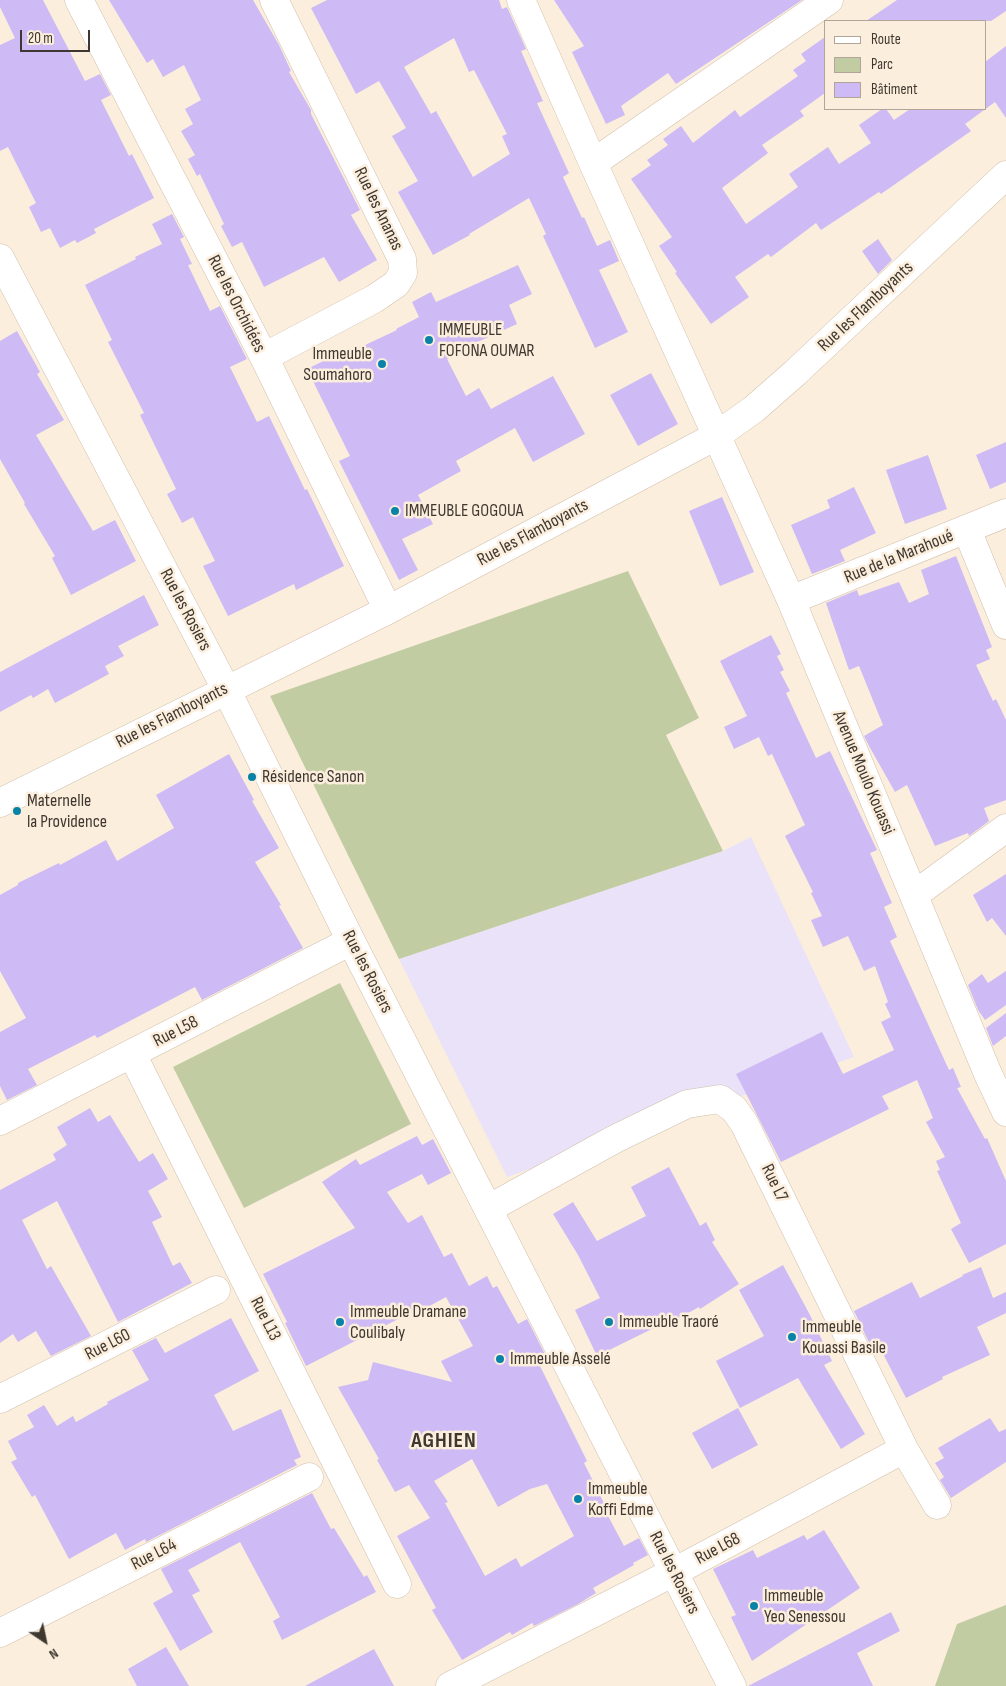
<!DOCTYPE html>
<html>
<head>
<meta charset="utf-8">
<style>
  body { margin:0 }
  #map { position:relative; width:1006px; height:1686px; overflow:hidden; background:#fceedd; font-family:"Sofia Sans Condensed",sans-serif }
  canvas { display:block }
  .legend { position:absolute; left:824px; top:20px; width:162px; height:90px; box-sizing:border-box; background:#fceedd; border:1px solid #b0a598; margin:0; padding:6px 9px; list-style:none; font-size:15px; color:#3f3830 }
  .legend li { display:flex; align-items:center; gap:10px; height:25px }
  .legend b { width:25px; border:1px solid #b0a598 }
  .north { position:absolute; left:20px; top:1616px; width:50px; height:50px; -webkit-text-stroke:4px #fceedd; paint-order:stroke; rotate:146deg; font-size:14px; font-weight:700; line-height:20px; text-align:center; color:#3f3830 }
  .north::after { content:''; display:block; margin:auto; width:18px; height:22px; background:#3f3830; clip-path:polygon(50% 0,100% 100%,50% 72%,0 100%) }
  .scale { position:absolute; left:20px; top:30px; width:70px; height:22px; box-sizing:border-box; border:2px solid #3f3830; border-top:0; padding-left:6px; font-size:15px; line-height:18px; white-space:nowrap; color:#3f3830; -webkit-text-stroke:4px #fceedd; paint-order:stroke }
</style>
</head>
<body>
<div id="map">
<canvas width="1006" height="1686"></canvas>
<ul class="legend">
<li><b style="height:6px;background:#fff"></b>Route</li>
<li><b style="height:14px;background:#c2cca2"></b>Parc</li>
<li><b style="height:14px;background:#cebaf4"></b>Bâtiment</li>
</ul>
<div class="north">N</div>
<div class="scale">20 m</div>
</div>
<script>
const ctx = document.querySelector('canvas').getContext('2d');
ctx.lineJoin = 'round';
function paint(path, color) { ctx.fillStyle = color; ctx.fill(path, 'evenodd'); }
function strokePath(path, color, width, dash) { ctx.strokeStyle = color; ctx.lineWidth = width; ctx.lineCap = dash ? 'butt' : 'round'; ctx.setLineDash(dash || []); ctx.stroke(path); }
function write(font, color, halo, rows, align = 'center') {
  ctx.font = font + ' "Sofia Sans Condensed",sans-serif'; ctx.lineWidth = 5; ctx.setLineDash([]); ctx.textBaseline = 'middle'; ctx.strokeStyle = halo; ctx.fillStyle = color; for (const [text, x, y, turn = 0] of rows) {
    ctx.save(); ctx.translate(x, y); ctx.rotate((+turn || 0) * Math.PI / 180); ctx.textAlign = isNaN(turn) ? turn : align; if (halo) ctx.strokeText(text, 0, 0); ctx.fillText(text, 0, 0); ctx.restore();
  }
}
const education = new Path2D(`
  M751,837L854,1057L507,1177L399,959L723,851Z`);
const green = new Path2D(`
  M628,571L699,718L666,735L723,851L399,959L270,696Z
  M340,983L411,1124L244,1208L173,1067Z
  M1006,1605V1686H935L957,1624Z`);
const building = new Path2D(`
  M0,0H43L85,81L100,74L111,95L101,100L129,156L132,154L154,198L94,229L96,233L77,243L75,240L60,248L50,228L41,232L29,207L36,203L8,147L0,151V45L15,38L0,7Z
  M109,0H253L279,45L291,71L289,72L311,110V114L360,210L351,215L377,260L339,282L324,257L264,287L242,242L232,247L221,226L224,224L200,174L197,176L188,159L195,155L181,131L193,124L185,109L201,100L184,65L163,77L153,59L147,63Z
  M327,0H499L502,9L507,7L526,49L521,51L543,101L537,103L569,173L563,177L582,218L584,217L597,246L610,240L619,261L599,270L628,332L595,348L543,236L546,234L529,198L469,234L470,235L433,255L398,192L418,181L392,136L406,128L379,81L356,94L311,8ZM454,38L469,72L474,70L507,134L502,136L510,154L473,177L436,111L431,114L404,67Z
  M554,0H802L676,84L668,73L621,106L625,115L606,124L572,52L584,46Z
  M897,0H1006V11L991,21H866Z
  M825,37V93L800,111L804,116L762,145L768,153L722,188L746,224L798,187L789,174L828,147L839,164L871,143L859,125L882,109H886L894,120L910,109H985V62L1006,46V118L995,102L965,124L971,131L881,194L879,192L821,230L816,223L771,257L768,254L735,277L749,297L711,324L675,273L677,272L659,246L672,237L631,179L651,165L647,160L668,145L663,139L681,126L693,143L735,110L740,117L798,76L793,70L806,61L801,54Z
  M172,214L184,237L180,239L192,264L188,265L210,311L220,306L247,359L230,367L257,422L269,416L305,490L307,489L344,566L296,590L294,584L228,616L203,566L215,561L193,517L182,523L167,494L176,489L140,415L144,413L108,342L112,340L85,285L136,259L135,257L162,244L152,224Z
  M878,239L892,260L878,274L862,251Z
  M518,265L532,294L509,305L517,324L460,350L461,352L447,359L466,396L479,388L491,409L553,376L585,434L533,462L515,428L456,461L461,471L418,495L433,524L402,539L418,570L399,580L339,461L350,456L307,369L342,352L344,355L397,330L396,329L419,317L412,302L431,292L436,302Z
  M17,331L40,372L37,374L64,420L36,435L93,531L115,520L136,561L71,595L52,558L55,556L24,504L25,503L0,459V341Z
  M651,373L678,424L638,446L610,395Z
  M1006,442V482L990,489L976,455Z
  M928,455L947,509L905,524L886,470Z
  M854,487L876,533L840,550L845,561L812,574L791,525L830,508L827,500Z
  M722,497L754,572L720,586L689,511Z
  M956,556L992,647L986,650L990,659L976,665L993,701L996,699L1006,720V800L984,808L989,821L969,836L968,833L935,846L907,785L895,792L869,746L864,736L883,725L859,666L849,670L826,603L857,590L859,596L899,582L909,603L929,594L921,570Z
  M144,595L159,625L118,646L124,656L105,666L109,674L55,703L48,689L33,698L31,695L0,712V672Z
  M771,635L781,654L777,656L784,670L780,672L790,691L786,693L816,758L830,751L877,850L870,853L892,903L884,907L897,937L890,941L949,1070L953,1068L961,1087L957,1088L985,1139L987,1138L1006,1181V1244L969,1263L951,1229L961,1223L937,1171L940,1170L936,1161L945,1157L926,1122L933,1118L917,1080L882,1096L889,1109L781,1162L736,1074L822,1032L843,1074L894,1050L881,1022L891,1017L885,1004L888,1002L875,966L864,971L848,936L823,947L811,920L822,916L811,893L813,892L785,836L805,825L772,754L768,756L759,737L734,749L724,727L747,716L720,661Z
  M229,754L254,800L252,801L279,848L255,862L281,905L279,906L303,948L202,1000L195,987L97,1038L95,1035L28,1069L37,1085L7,1100L0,1086V1032L26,1018L0,971V895L18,885V883L59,863L60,865L106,840L117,861L174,828L156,795Z
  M1006,874V936L992,918L987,922L973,895Z
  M1006,971V1005L985,1020L978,1010L968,985L982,974L988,983Z
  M1006,1013V1036L993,1046L986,1028Z
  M90,1108L98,1122L110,1115L139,1162L153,1153L168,1179L148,1191L162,1217L152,1222L173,1266L180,1262L192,1283L118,1322L57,1201L22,1220L47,1269L51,1266L91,1336L51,1356L36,1331L18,1342L13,1334L0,1343V1190L56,1160L53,1154L67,1145L57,1127Z
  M417,1136L422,1145L433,1139L451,1173L428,1185L422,1174L387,1192L408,1223L422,1215L444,1257L452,1253L469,1286L487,1276L493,1288L497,1286L518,1324L527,1319L549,1362L540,1366L587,1461L584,1463L608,1511L606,1512L624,1546L639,1538L648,1555L633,1563L634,1565L593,1588L596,1593L578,1604L534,1626L532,1623L512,1635L510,1632L462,1660L432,1610L436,1608L397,1536L430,1518L409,1485L395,1492L377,1460L379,1459L338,1387L368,1380L373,1362L452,1382L441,1361L473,1346L446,1297L413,1315L412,1312L306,1366L285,1323L287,1322L263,1274L355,1228L322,1182L356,1159L360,1165ZM472,1459L498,1507L530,1489L547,1484L574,1536L521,1567L516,1558L485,1576L445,1503L448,1502L434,1481Z
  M669,1167L700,1226L706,1222L715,1240L712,1242L739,1284L700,1309L699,1307L659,1329L658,1326L597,1356L575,1310L600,1298L578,1255L553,1214L573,1202L597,1241L646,1216L631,1187Z
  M783,1265L810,1315L832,1361L824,1365L865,1434L841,1449L798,1378L740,1408L716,1361L764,1336L739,1290Z
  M981,1267L993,1298L1006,1292V1313L977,1327L990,1355L942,1377L943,1379L906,1398L880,1348L873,1351L854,1311L912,1282L920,1298L963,1276L962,1275Z
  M231,1318L259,1371L214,1395L233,1431L281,1409L301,1457L294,1460L297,1465L146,1542L145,1539L125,1550L116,1533L69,1559L35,1495L32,1497L11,1462L17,1459L8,1441L34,1427L27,1415L44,1405L57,1426L73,1416L76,1422L108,1404L107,1402L149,1380L132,1350L156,1338L165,1353Z
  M738,1408L758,1445L712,1469L692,1433Z
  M990,1418L999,1432L1006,1429V1462L951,1498L940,1480L944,1477L935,1463L944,1458L938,1448Z
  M312,1493L331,1529L334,1528L364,1577L367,1575L376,1592L282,1640L273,1621L280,1617L240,1542L188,1570L200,1591L192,1595L213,1632L180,1651L153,1603L173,1592L161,1569Z
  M824,1530L860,1588L752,1661L731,1617L736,1615L713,1569L753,1550L757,1558L804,1535L807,1540Z
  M891,1612L900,1631L857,1653L873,1686H748Z
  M166,1647L189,1686H137L128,1669Z
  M374,1649L394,1686H305Z`);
const minor = new Path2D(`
  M79,0L264,357L388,610
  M521,0L593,163L791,600L988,1074L1006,1112
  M593,163L829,0
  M0,258L226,689L351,941L732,1686
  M264,357L374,299L396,284L403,273L402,259L274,0
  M967,530L1006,625
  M791,600L1006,513
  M0,803L388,610L716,436L754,409L795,373L1006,175
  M914,895L1006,828
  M132,1054L397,1584
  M0,1121L351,941
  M488,1209L615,1139L687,1104L720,1099L734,1109L744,1123L904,1449L937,1505
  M0,1399L216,1290
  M0,1633L309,1477
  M450,1686L674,1572L904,1449`);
const markers = [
  [429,340,5,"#0882a7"],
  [382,364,5,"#0882a7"],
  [395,511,5,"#0882a7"],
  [252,777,5,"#0882a7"],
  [17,811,5,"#0882a7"],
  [340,1322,5,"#0882a7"],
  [609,1322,5,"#0882a7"],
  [792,1337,5,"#0882a7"],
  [500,1359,5,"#0882a7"],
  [578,1499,5,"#0882a7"],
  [754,1606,5,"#0882a7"]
];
const streetNames = [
  ["Rue les Ananas",378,209,64],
  ["Rue les Orchidées",236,304,63],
  ["Rue les Flamboyants",866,307,-43],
  ["Rue les Flamboyants",533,533,-28],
  ["Rue de la Marahoué",899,557,-22],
  ["Rue les Rosiers",185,610,62],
  ["Rue les Flamboyants",172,716,-27],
  ["Avenue Moulo Kouassi",863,773,67],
  ["Rue les Rosiers",367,972,63],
  ["Rue L58",176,1032,-27],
  ["Rue L7",774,1183,64],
  ["Rue L13",265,1319,63],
  ["Rue L60",108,1345,-27],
  ["Rue L68",718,1549,-28],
  ["Rue L64",154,1555,-27],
  ["Rue les Rosiers",674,1573,63]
];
const poiNames = [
  ["IMMEUBLE",439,330],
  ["FOFONA OUMAR",439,351],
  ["Immeuble",372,354,"right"],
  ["Soumahoro",372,375,"right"],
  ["IMMEUBLE GOGOUA",405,511],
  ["Résidence Sanon",262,777],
  ["Maternelle",27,801],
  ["la Providence",27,822],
  ["Immeuble Dramane",350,1312],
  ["Coulibaly",350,1333],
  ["Immeuble Traoré",619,1322],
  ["Immeuble",802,1327],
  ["Kouassi Basile",802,1348],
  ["Immeuble Asselé",510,1359],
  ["Immeuble",588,1489],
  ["Koffi Edme",588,1510],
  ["Immeuble",764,1596],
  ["Yeo Senessou",764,1617]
];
const districtNames = [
  ["AGHIEN",444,1441]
];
paint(education, '#e9e2f8');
paint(green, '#c2cca2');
paint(building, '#cebaf4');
strokePath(minor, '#d1c0ac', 29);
strokePath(minor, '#fff', 28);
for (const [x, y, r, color] of markers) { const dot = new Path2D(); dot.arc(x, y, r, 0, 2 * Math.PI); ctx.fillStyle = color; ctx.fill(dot); strokePath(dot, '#fceedd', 2); }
write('18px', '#3f3830', '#fceedd', streetNames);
write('18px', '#3f3830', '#fceedd', poiNames, 'left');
ctx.letterSpacing = '1px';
write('bold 22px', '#3f3830', '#fceedd', districtNames);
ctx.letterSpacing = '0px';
</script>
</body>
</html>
